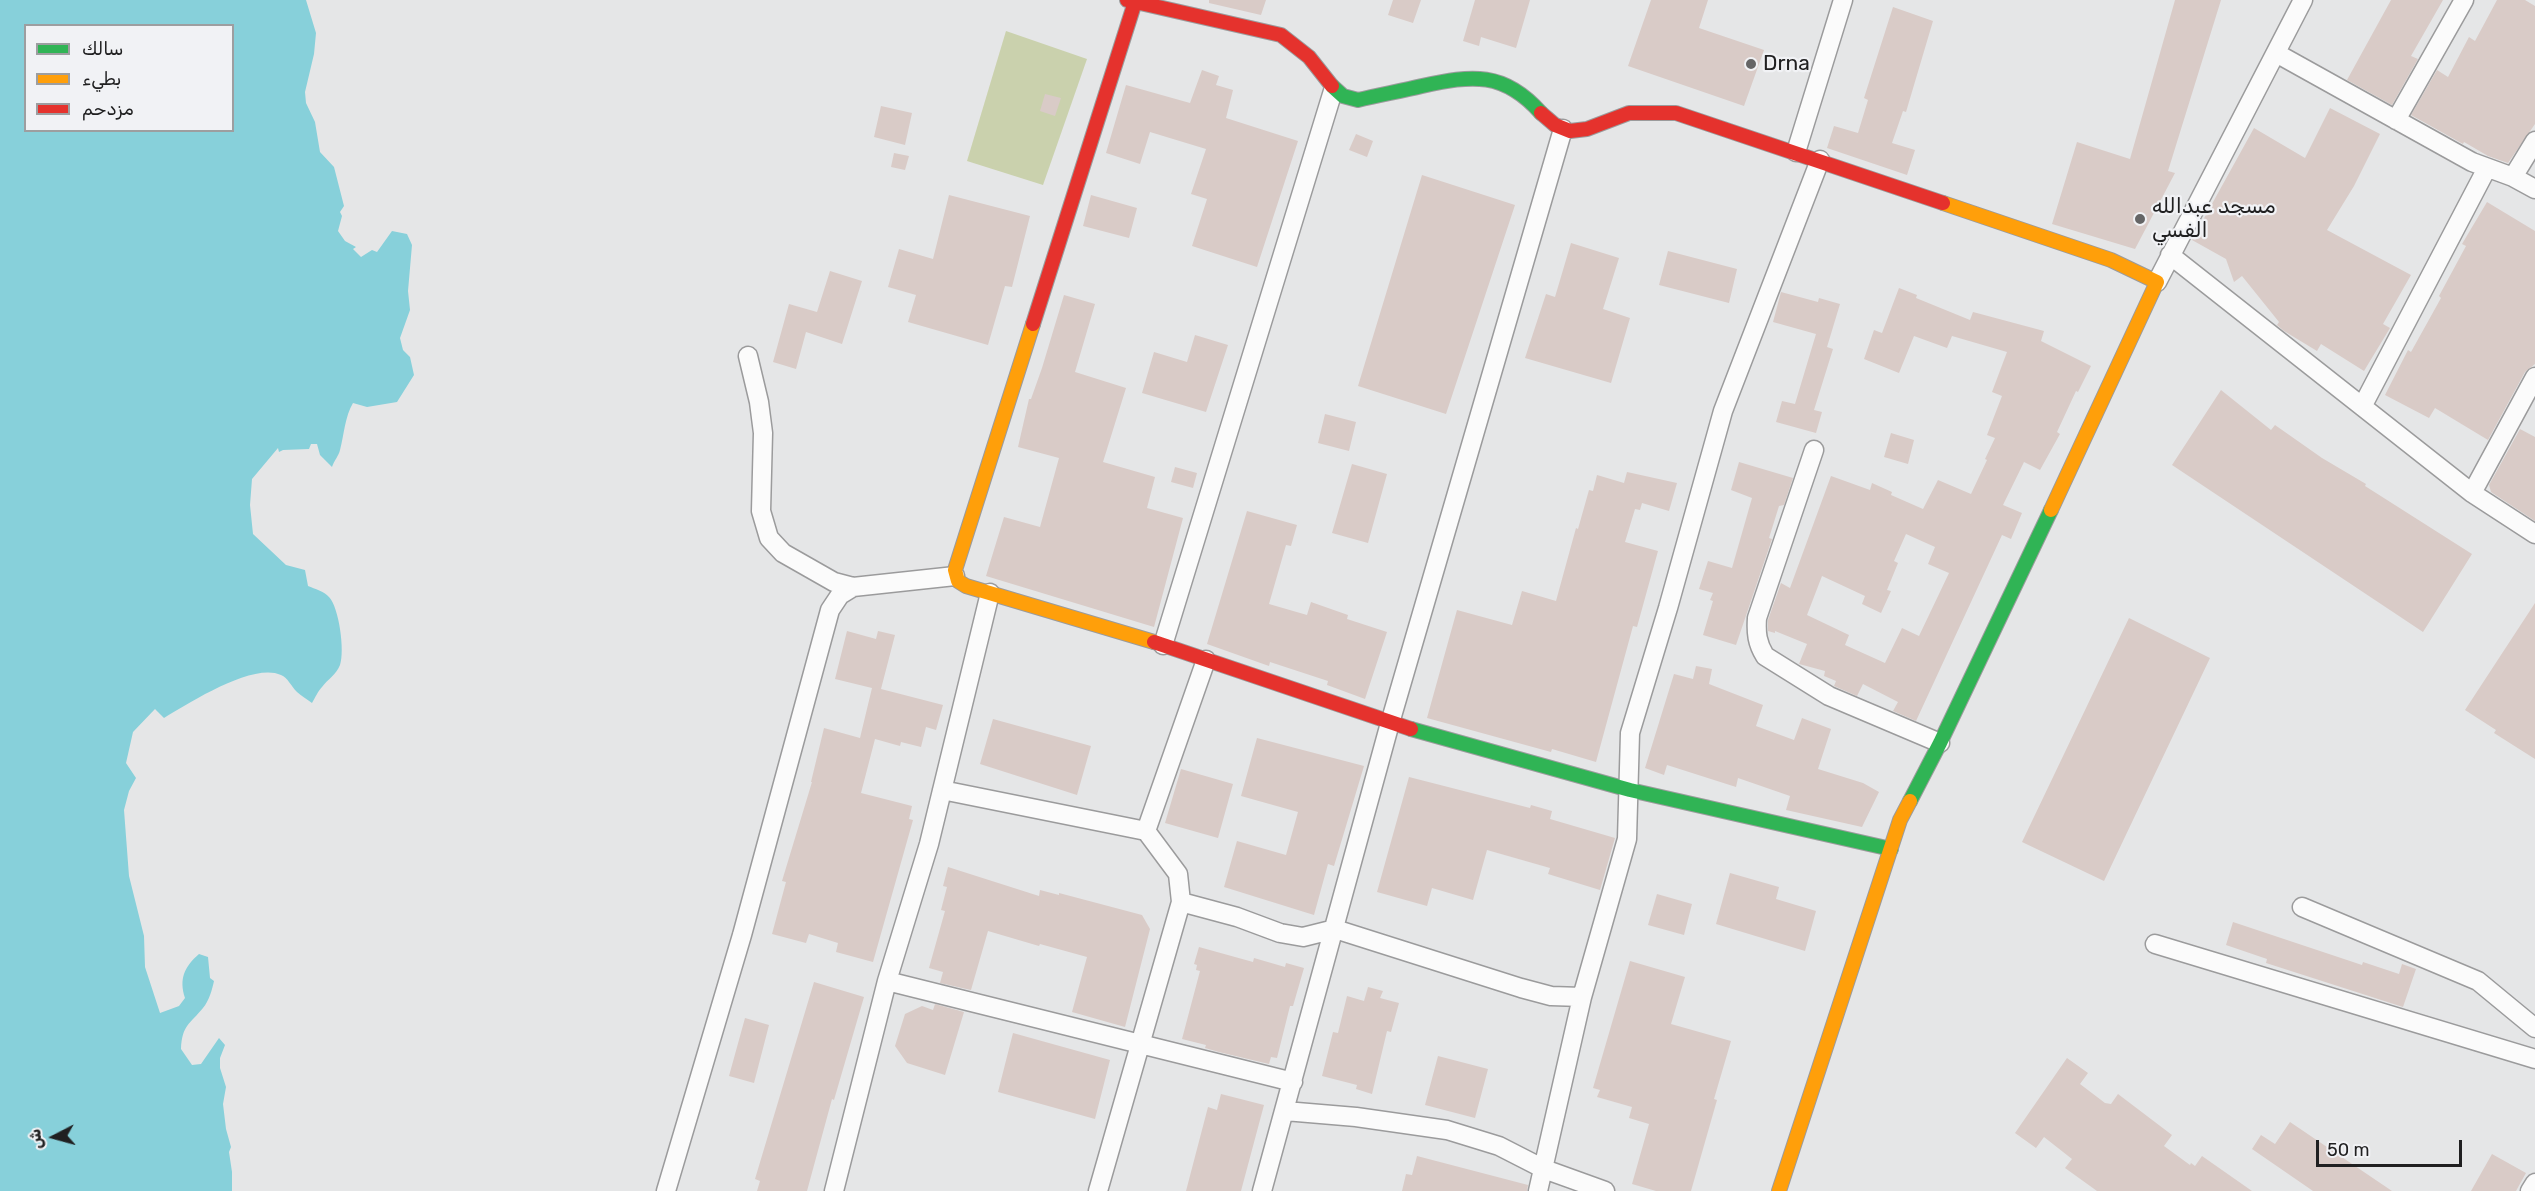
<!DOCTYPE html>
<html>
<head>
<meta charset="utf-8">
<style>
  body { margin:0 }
  #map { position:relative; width:2535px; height:1191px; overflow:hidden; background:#e5e6e7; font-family:Rubik,Cairo,sans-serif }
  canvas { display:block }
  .legend { position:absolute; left:24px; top:24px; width:210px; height:108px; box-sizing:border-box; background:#f1f2f5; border:2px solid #9d9ea0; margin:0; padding:8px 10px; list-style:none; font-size:18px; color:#202021 }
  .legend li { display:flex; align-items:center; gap:12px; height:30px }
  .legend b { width:30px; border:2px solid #9d9ea0 }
  .north { position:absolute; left:24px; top:1107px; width:60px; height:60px; -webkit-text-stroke:4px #f1f2f5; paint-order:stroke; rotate:264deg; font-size:16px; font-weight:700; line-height:24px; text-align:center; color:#202021 }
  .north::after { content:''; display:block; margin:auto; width:21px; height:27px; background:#202021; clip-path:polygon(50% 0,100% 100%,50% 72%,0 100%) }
  .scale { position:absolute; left:2316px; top:1140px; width:146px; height:27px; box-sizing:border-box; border:3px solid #202021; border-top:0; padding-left:8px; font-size:18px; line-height:21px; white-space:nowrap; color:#202021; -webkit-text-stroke:4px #f1f2f5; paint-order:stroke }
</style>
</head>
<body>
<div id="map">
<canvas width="2535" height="1191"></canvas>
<ul class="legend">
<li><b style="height:8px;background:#30b455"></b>سالك</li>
<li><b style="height:8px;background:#ff9f0a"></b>بطيء</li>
<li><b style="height:8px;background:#e5322d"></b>مزدحم</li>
</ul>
<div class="north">ش</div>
<div class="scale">50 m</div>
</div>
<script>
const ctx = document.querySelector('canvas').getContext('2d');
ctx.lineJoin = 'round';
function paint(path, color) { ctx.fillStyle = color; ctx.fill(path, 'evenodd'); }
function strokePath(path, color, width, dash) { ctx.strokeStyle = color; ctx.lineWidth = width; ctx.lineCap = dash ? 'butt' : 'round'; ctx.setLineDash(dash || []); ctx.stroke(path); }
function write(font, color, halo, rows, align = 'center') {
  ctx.font = font + ' Rubik,Cairo,sans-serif'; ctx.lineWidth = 4.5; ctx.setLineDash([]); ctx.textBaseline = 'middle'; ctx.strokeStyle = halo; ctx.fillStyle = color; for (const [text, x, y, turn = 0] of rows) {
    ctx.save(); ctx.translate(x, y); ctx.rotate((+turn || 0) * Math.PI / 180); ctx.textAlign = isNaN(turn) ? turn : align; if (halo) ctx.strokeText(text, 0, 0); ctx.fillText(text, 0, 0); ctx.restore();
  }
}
const green = new Path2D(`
  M1006,31L1087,59L1043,185L967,161Z`);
const water = new Path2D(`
  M0,0H306L316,33L314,54L305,92L306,103L315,122L320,152L334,167L344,206L340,212L342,216L338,231L345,241L356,247L353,249L361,257L372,250L377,252L392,231L407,234L412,245L408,291L410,310L400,338L403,350L410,357L414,375L397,402L367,407L353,403C345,416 344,435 340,450C339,455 334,461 332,467L320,455L317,444H311L309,449L283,450L279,452L278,448L252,479L250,505L253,534L286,565L305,570L308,586C315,589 324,591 329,597C339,607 345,651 340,665C336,675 328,679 322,687C318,691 315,698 312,703C307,699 301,696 297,692C291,686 288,678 281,675C253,662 189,703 164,718L155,709L133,732L126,763L136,778L129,791L124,810L129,876L144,936L145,967L160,1013L179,1006L185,998C179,979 184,967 199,954L208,957L210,978L214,981C212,990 209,1001 203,1008C190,1024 182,1025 181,1049L192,1065L201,1064L219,1038L225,1045L220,1058V1068L226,1087L223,1104L226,1129L231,1147L229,1152L232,1172V1191H0ZM26,26H232V130H26Z`);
const building = new Path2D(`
  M1209,0H1266L1261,15L1209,3Z
  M1393,0H1421L1413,23L1388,15Z
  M1475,0H1530L1516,48L1481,37L1479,46L1463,41Z
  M1651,0H1708L1699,28L1764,50L1744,106L1628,66Z
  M2175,0H2221L2168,171L2175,173L2135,249L2052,224L2077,142L2130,159Z
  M2391,0H2443L2411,56L2418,59L2392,105L2347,80Z
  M2497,0H2525L2535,6V124L2508,163L2488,156L2464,142L2463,144L2411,115L2437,70L2448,77L2469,37L2475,41Z
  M1893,7L1933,21L1906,112L1903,111L1892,143L1915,150L1907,175L1827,148L1834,126L1858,133L1868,100L1864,98Z
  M1202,70L1219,76L1216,85L1233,90L1226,118L1298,141L1257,267L1192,246L1207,199L1191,194L1206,149L1150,132L1140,164L1106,153L1126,85L1190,103Z
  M1045,94L1061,98L1055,116L1040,111Z
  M881,106L912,113L905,145L874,137Z
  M2330,108L2380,134L2354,186L2327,230L2411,275L2383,324L2390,328L2364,371L2321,344L2317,351L2284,331L2277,325L2279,322L2242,276L2234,282L2226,259L2192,240L2254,128L2305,158Z
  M1356,134L1373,141L1367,157L1349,150Z
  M894,153L909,156L905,170L891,167Z
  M1422,175L1515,205L1446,414L1358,386Z
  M949,195L1030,216L1012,287L1005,286L988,345L908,322L916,295L888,287L899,249L933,259Z
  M1091,195L1137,208L1129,238L1083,226Z
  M2487,202L2535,231V364L2525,372L2488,440L2435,408L2429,418L2385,395L2408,350L2411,352L2441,298L2439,296L2466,246L2462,244Z
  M1571,243L1619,258L1603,309L1630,318L1611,383L1525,358L1546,294L1555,297Z
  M1668,251L1737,269L1729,303L1659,285Z
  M830,271L862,281L842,344L806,332L796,369L773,362L789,304L817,312Z
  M1899,288L1917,295L1916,298L1970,320L1973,312L2044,331L2041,341L2091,366L2078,392L2076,391L2057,432L2060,434L2040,470L2024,462L2003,505L2022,513L2011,539L2002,535L1916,721L1893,711L1898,702L1863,684L1857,696L1834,686L1836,681L1824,676L1825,671L1799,664L1807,644L1775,631V633L1768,631V620L1781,583L1790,588L1831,476L1870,490L1872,483L1892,492L1891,495L1923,509L1938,480L1971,494L1987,460L1985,459L1995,438L1987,435L2002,396L1992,392L2007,352L1952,336L1947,348L1914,336L1899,373L1864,359L1874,330L1882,333ZM1906,534L1935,547L1928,564L1949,573L1919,636L1902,628L1885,663L1845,645L1849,635L1807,615L1822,576L1865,596L1862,604L1881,613L1891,591L1887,590L1898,563L1894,561Z
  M1781,292L1818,302L1819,298L1840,304L1827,347L1833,349L1814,410L1822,412L1816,433L1776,422L1782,401L1795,404L1816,334L1773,322Z
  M1064,295L1095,304L1075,372L1126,388L1103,462L1155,477L1147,508L1183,518L1154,627L986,576L1004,517L1040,527L1059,458L1018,447L1029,399H1031L1042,368Z
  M1195,335L1228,345L1206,412L1142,393L1154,352L1187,362Z
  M2221,390L2271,430L2275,425L2322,458L2366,484L2365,486L2472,554L2423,632L2172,465Z
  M1325,414L1356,422L1349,451L1318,443Z
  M2520,429L2535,437V521L2491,492L2489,485Z
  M1891,433L1914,440L1908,464L1884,457Z
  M1739,462L1793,478L1784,505L1779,506L1769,538L1772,539L1736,645L1703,635L1713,601L1710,600L1713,593L1699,589L1708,561L1732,568L1752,498L1731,490Z
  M1352,464L1387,474L1368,543L1332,533Z
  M1175,467L1197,473L1193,488L1171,482Z
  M1627,472L1677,483L1669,511L1642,503L1640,510L1635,509L1625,542L1658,551L1637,627L1633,626L1596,762L1552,749L1551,752L1427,718L1457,610L1512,625L1522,591L1556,601L1576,528L1578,529L1589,490L1593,491L1597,475L1624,483Z
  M1247,511L1297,525L1291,546L1286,545L1269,604L1307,615L1311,602L1348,615L1347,619L1387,632L1365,699L1327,685L1328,681L1270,662L1269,666L1207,644Z
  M2535,603V759L2494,733L2496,730L2465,710Z
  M2129,618L2210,658L2104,881L2022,842Z
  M847,631L876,639L878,631L895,635L881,689L943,705L936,730L926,727L921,747L901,742L900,746L875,739L861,793L912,806L909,819L913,820L873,962L836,952L838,943L809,934L806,943L772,934L786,882L782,881L812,782H811L824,728L860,738L872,688L835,679Z
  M1696,666L1712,669L1709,684L1763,705L1756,726L1794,740L1802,718L1831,729L1818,769L1863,783L1879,792L1862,827L1786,810L1790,796L1738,778L1736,787L1667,765L1664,775L1645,768L1674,674L1693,679Z
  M993,719L1091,746L1077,795L980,764Z
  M1257,738L1364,766L1334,866L1328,864L1314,915L1224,887L1237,841L1286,855L1298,812L1241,796Z
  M1181,769L1233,784L1218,838L1165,823Z
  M1409,777L1530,808L1531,805L1552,811L1550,819L1615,838L1600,890L1548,874L1550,868L1487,850L1473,900L1432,888L1427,906L1377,892Z
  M948,867L1039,896L1040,890L1059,895V893L1142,915L1150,929L1125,1027L1072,1012L1087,957L1040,944L1039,946L988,931L971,990L940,983L943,972L929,968L945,911L941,910L947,887L943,886Z
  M1730,873L1779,887L1776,899L1816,911L1805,951L1716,924Z
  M1657,894L1692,904L1684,935L1648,925Z
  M2233,922L2362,965L2363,962L2399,974L2402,964L2416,969L2403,1007L2266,963L2267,959L2226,945Z
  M1199,947L1253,962L1254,958L1285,967L1286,963L1304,968L1293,1006H1290L1277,1058L1271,1057L1269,1064L1219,1052L1205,1048L1206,1045L1182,1039L1200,971L1196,970L1197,965L1194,964Z
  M1630,961L1685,977L1671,1024L1731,1041L1714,1099L1717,1100L1691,1191H1656L1632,1184L1649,1124L1629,1118L1632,1107L1597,1097L1600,1090L1593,1088Z
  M814,982L864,997L834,1100L832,1099L807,1191H757L760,1181L755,1179Z
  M1368,987L1383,991L1380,998L1399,1003L1391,1032L1387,1031L1372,1094L1356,1089L1357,1085L1322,1076L1333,1032L1338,1033L1347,996L1364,1001Z
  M935,1004L964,1012L945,1075L907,1063L895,1046L905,1014L922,1006L933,1010Z
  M745,1018L769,1025L754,1083L729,1076Z
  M1013,1033L1110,1060L1095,1119L998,1092Z
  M1438,1056L1488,1069L1475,1118L1425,1105Z
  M2067,1058L2088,1073L2080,1084L2105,1103L2111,1104L2118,1094L2172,1135L2164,1146L2190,1165L2191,1163L2195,1166L2202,1156L2252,1191H2097L2065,1168L2072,1159L2044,1137L2036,1148L2015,1133Z
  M1221,1094L1264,1105L1241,1191H1186L1208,1107L1217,1110Z
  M2290,1122L2392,1191H2313L2252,1149L2261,1135L2275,1144Z
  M2492,1154L2526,1173L2516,1191H2471Z
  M1417,1156L1528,1185L1527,1191H1402L1406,1174L1412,1175Z`);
const street = new Path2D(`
  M2276,53L2472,162L2513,177L2535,189
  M2396,120L2464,0
  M1796,152L1843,0
  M2513,177L2535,141
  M2170,255L2472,493L2535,534
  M2157,282L2303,0
  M748,356L759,402L763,433L761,511L769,538L783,553L834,582L853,587L955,576
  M2363,405L2487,168
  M1814,450L1757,618C1756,633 1757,643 1765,656L1829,696L1940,743
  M2472,493L2535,377
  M1163,645L1333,91
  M942,790L1146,831
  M1181,902L1237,917L1280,933L1303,937L1335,929L1521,988L1551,996L1582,997
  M2302,907L2478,981L2535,1028
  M2155,944L2535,1059
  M887,981L1293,1082
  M1285,1111L1356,1117L1447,1130L1499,1146L1544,1169L1605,1191
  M666,1191L742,935L830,610L840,595L853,587
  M834,1191L887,981L929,844L990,593
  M1098,1191L1181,902L1178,874L1146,831L1206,660
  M1262,1191L1390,723L1563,129
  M1538,1191L1582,997L1627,839L1630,733L1668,608L1723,411L1820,160
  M2530,1191L2535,1183`);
const fast = new Path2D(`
  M1332,86L1343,96L1358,100C1379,95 1401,91 1422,86C1472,75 1504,71 1541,113
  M1411,729L1630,790L1891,849
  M1910,801L1940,743L2051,510`);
const slow = new Path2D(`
  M1943,203L2111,260L2157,282L2051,510
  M1033,324L955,570L958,581L966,586L1154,642
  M1779,1191L1900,820L1910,801`);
const jam = new Path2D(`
  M1127,0L1281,35L1309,57L1332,86
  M1541,113L1555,125L1570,131L1587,129L1629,113H1676L1943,203
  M1033,324L1135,2
  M1154,642L1411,729`);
const markers = [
  [1751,64,6,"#656566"],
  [2140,219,6,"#656566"]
];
const poiNames = [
  ["Drna",1763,64],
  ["مسجد عبدالله",2152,207],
  ["الفسي",2152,231]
];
paint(green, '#cad1ad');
paint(water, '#87d0da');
paint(building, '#d9cbc7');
strokePath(street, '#9b9b9c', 21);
strokePath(fast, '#9b9b9c', 16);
strokePath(slow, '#9b9b9c', 16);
strokePath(jam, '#9b9b9c', 16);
strokePath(street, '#fbfbfb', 18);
strokePath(fast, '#30b455', 14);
strokePath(slow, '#ff9f0a', 14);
strokePath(jam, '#e5322d', 14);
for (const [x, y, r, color] of markers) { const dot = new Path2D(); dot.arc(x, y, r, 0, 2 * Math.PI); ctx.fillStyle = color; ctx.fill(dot); strokePath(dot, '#f1f2f5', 2); }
write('21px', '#202021', '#f1f2f5', poiNames, 'left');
</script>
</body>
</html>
